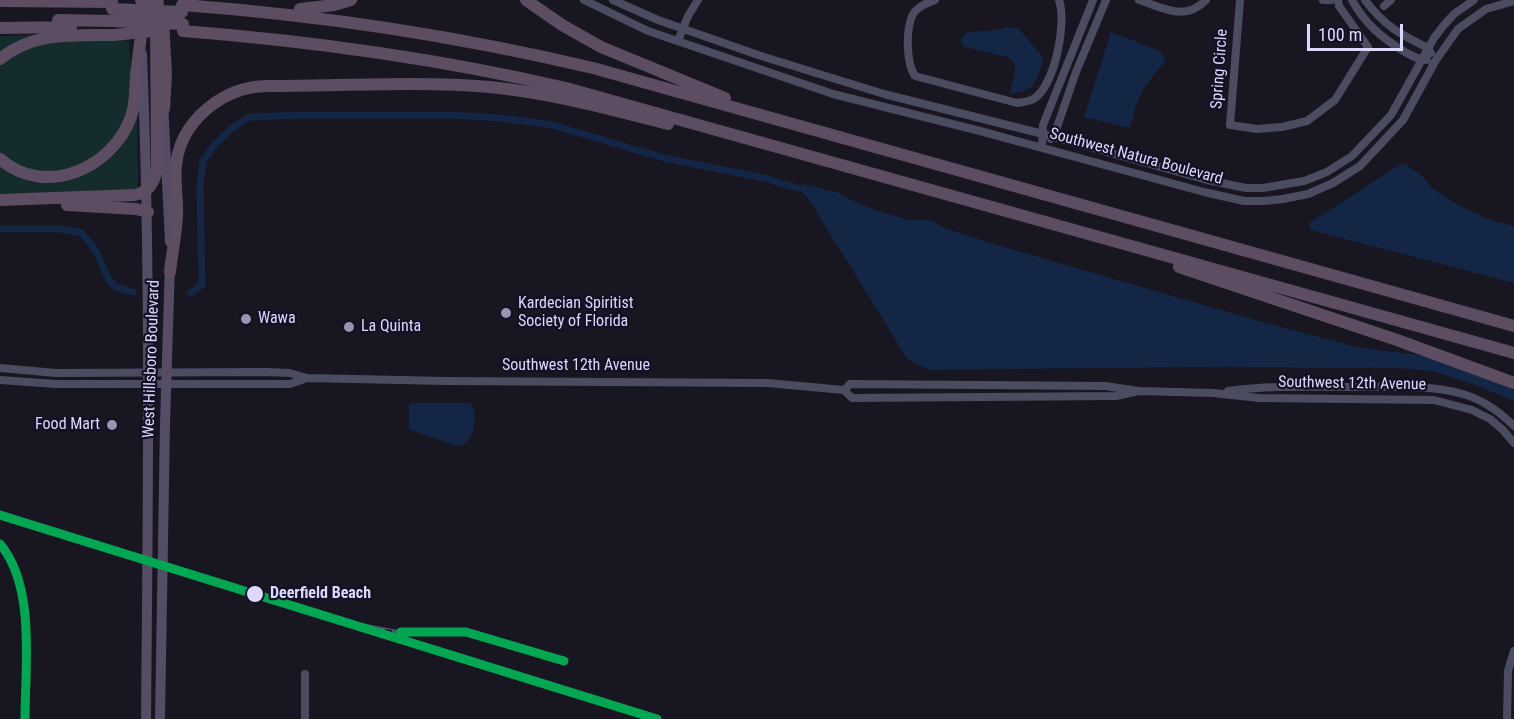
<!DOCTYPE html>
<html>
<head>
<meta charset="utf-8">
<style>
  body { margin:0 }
  #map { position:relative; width:1514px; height:719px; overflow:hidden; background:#181621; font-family:"Roboto Condensed",sans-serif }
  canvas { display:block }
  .scale { position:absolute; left:1307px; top:24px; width:96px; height:27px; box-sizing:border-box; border:3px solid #dcd9fd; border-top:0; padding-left:8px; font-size:18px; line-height:21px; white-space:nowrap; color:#dcd9fd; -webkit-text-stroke:4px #141126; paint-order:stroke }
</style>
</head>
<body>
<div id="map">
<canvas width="1514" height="719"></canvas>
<div class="scale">100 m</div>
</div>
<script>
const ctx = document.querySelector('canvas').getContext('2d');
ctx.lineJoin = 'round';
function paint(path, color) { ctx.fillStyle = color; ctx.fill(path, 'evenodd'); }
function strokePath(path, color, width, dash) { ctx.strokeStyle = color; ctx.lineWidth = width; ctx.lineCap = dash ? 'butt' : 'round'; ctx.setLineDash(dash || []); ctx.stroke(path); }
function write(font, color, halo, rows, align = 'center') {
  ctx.font = font + ' "Roboto Condensed",sans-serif'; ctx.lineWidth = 4.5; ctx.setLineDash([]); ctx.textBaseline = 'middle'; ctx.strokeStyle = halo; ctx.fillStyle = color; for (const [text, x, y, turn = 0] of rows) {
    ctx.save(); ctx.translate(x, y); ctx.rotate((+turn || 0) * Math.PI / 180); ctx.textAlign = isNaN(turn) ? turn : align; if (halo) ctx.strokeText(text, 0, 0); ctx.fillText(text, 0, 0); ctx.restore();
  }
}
const green = new Path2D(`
  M33,35L32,37L0,53V36Z
  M70,39L129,41L132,91L127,114L116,140L74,170L34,174L0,154V63L36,44Z
  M137,115L138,191L0,196V166C31,191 72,187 103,164C108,159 117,154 120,148C122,145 122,142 123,139C127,131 132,123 137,115Z`);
const water = new Path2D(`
  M1008,27L1018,28L1043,57C1039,78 1035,93 1010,93C1012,82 1016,74 1015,64L1008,57L964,47L961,41L966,33C980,30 994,32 1008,27Z
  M1111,32L1160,51L1166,61C1153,75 1143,87 1136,105C1133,113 1134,121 1129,128L1084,117Z
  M1403,163L1420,174L1432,188L1458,205L1493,221L1514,226V283L1311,230L1309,223Z
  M804,184L839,193L859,204L888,214L910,220H931L942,227L997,245L1252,319L1360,348L1428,356L1514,390V401L1473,384L1432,371L1396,368L1190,367L930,370L908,360L808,198L797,188Z
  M412,403H471C478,415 475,439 461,446H456L411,430L409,428V405Z`);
const canal = new Path2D(`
  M0,229H61L82,233C87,239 93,246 97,253C108,275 104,287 133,292
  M191,293L202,285L200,185L203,161L215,144L231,129L250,117L302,115H449L501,118L552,125L664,158L764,178L797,188`);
const minor = new Path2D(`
  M584,0L648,31L833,94L980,131L1204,192L1244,201H1263L1283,199L1308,194L1333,183L1360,166L1403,120L1436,60L1458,29L1486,9L1514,1
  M613,0L658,20L761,56L884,94L1043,134L1207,180L1246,188H1263L1304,181L1327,172L1352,156L1391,115L1434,38L1444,25L1454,14L1474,0
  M935,0C927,3 916,7 912,16C906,31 906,63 915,76L1017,103C1023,102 1029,102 1035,98C1055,83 1067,24 1059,0
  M1139,0C1164,8 1185,22 1206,0
  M1240,0L1230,125L1257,129L1282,127L1307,121L1335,100L1368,47L1339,6L1338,0
  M1323,0H1331
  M1352,0C1365,24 1382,38 1405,52C1412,56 1419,60 1427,60
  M1365,0C1383,25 1401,35 1428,48L1431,53
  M1384,6L1391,0
  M678,41L688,16L698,0
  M1051,139L1056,130L1076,72L1106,0
  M1042,148L1043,125L1093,0
  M0,368L56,373L267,372L290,373L307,378L445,381L767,383L844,390L852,398L1116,396L1139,391
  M0,380L56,384H290L307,378
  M844,390L850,384L1105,386L1139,391L1213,393L1259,398L1434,400L1472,410L1490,419L1503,430L1514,443
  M1228,391C1270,385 1311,387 1353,387C1390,387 1428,384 1463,394C1483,400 1500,412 1514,426
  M305,719V674
  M1507,719L1508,671L1514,651`);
const major = new Path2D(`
  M142,54C151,276 148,497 146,719
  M163,102L170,242
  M160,719L165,424L170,263`);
const highway = new Path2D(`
  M526,0L562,25L601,47L725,98
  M0,1L112,2
  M182,5C321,15 457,36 593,68L1514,326
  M300,9L334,5L351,0
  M58,20L113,21
  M163,20L166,74L164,109
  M0,28L71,27
  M183,31C312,41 440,59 566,88L1514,353
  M0,59C33,32 73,35 114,35
  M0,159C45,198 112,169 131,117C136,103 135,90 136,76C137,62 140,48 141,34
  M0,200L135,195C149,192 155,181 157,168L156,25
  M67,205L136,209L148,212
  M1179,267L1397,340L1514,383
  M170,272C172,253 176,235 177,216C178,199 174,182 176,165C181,120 223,87 267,86C341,86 416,81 490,87C551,93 610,109 668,124`);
const rail = new Path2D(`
  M0,544C36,587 25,666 25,719
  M344,622L396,632H466L564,661`);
const highwayBridge = new Path2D(`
  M141,0L158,3
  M112,9L182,12
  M113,21L183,24
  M114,35L161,30`);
const rail1 = new Path2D(`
  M0,515L657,719
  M0,544C36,587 25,666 25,719
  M401,632H466L564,661`);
const markers = [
  [506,313,6,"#9795b0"],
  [246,319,6,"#9795b0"],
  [349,327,6,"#9795b0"],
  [112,425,6,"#9795b0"],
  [255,594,9,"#dcd9fd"]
];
const streetNames = [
  ["Spring Circle",1220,69,-86],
  ["Southwest Natura Boulevard",1136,157,15],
  ["West Hillsboro Boulevard",152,359,-88],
  ["Southwest 12th Avenue",576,366],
  ["Southwest 12th Avenue",1352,384,1]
];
const poiNames = [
  ["Kardecian Spiritist",518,304],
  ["Society of Florida",518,322],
  ["Wawa",258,319],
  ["La Quinta",361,327],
  ["Food Mart",100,425,"right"]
];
const stopNames = [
  ["Deerfield Beach",270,594]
];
paint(green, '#152c2c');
paint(water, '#132645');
strokePath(canal, '#132645', 7);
strokePath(minor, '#4c4c61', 8);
strokePath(major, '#544d65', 10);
strokePath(highway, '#5d4d62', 12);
strokePath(rail, '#465a68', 4.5);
strokePath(rail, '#141126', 2, [7]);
strokePath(highwayBridge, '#5d4d62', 12);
strokePath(rail1, '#00a651', 9);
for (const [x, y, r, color] of markers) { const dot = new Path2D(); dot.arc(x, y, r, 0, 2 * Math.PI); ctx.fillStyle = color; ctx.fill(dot); strokePath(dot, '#141126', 2); }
write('16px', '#dcd9fd', '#141126', streetNames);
write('16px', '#dcd9fd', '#141126', poiNames, 'left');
write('bold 16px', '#dcd9fd', '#141126', stopNames, 'left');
</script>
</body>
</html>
